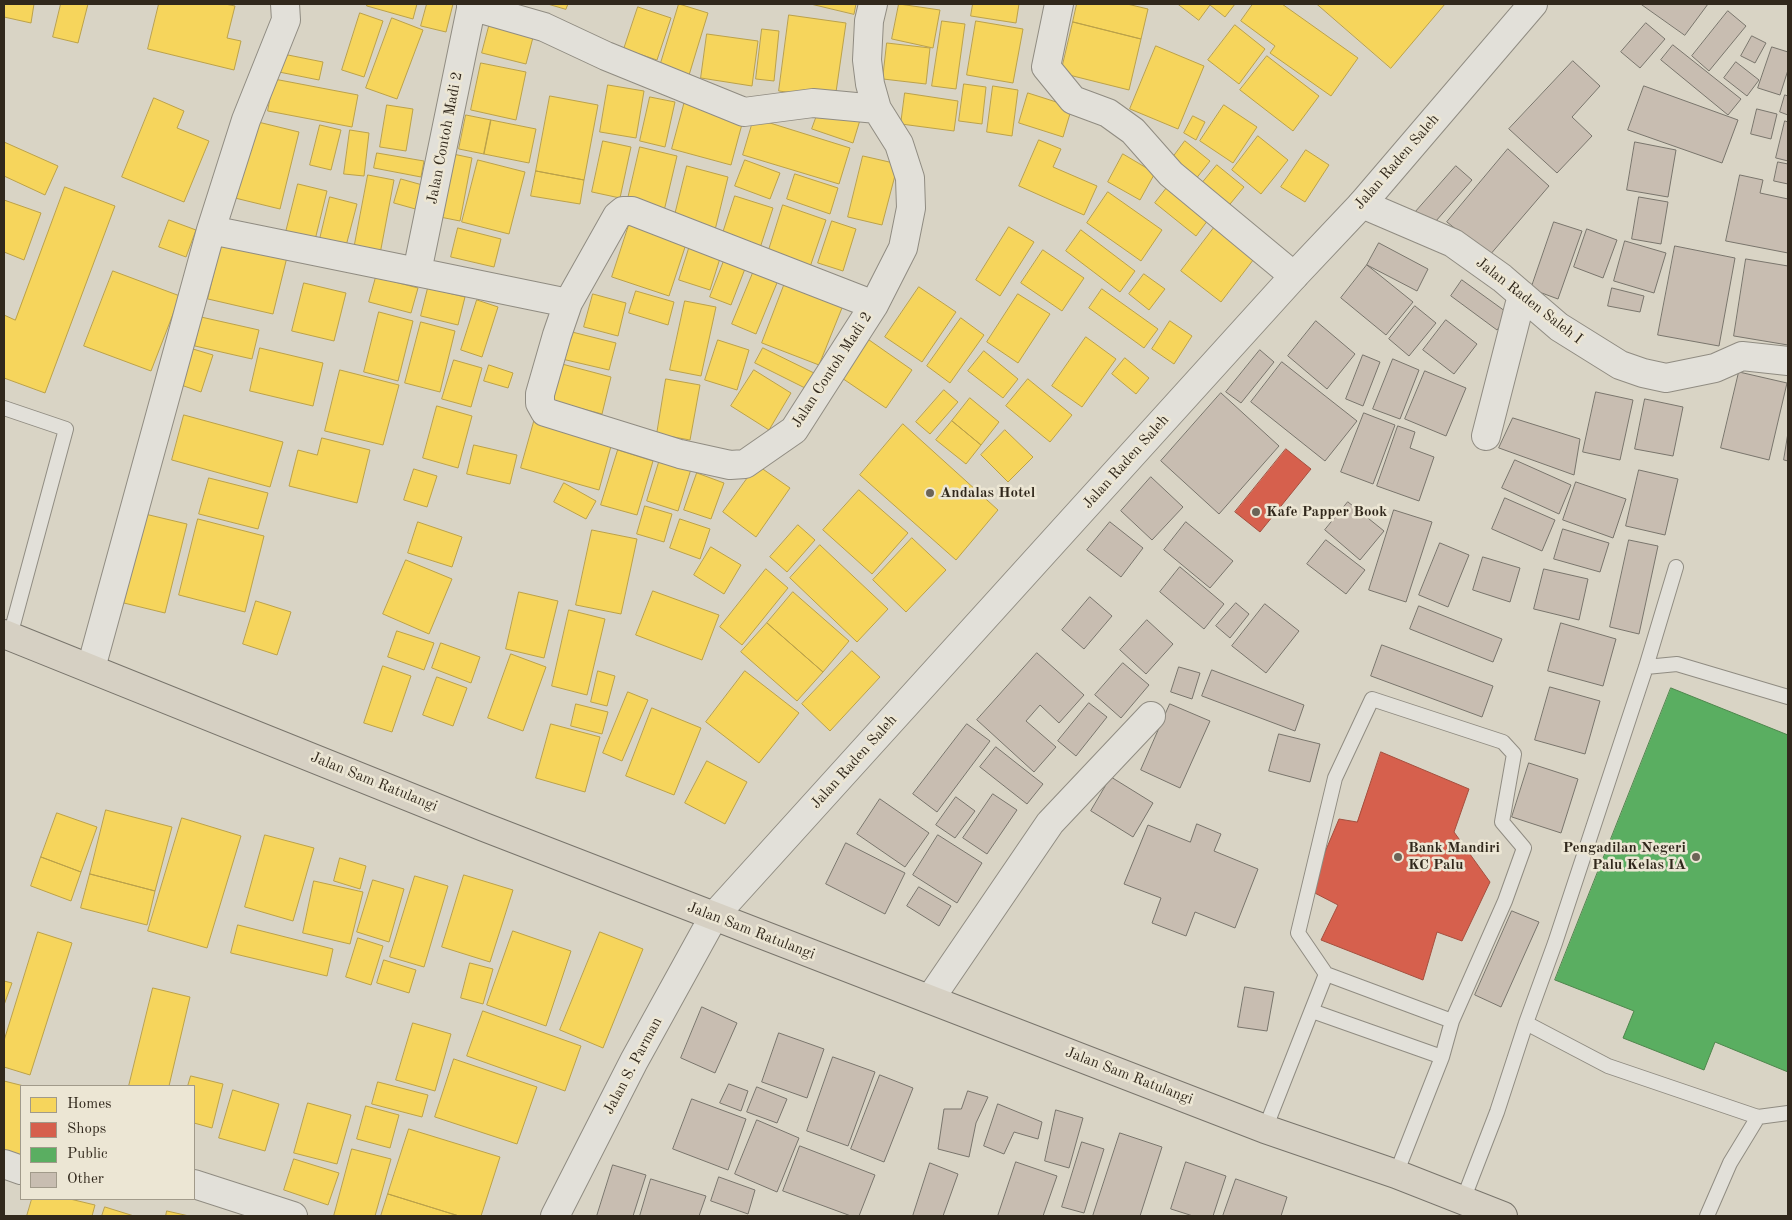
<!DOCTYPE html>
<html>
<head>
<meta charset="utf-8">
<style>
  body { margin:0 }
  #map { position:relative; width:1792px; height:1220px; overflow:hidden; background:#d9d4c5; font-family:"Old Standard TT",serif }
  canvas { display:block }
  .frame { position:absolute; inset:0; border:5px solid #31281c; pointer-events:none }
  .legend { position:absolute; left:20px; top:1085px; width:175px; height:115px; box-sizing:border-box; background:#ece6d4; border:1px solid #a19a8a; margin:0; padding:6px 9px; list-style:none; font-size:15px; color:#31281c }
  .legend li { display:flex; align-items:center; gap:10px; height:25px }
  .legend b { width:25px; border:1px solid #a19a8a }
</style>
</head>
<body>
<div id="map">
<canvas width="1792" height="1220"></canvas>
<div class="frame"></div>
<ul class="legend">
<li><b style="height:14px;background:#f6d55c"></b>Homes</li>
<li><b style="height:14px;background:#d6604d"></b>Shops</li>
<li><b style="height:14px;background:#5aae61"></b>Public</li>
<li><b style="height:14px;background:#c8bdb1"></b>Other</li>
</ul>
</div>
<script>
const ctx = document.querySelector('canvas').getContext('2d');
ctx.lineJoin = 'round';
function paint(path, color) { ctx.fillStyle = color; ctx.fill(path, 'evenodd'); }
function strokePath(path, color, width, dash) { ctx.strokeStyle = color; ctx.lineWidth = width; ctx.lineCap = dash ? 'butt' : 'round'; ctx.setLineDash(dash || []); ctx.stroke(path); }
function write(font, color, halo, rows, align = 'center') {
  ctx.font = font + ' "Old Standard TT",serif'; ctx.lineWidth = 5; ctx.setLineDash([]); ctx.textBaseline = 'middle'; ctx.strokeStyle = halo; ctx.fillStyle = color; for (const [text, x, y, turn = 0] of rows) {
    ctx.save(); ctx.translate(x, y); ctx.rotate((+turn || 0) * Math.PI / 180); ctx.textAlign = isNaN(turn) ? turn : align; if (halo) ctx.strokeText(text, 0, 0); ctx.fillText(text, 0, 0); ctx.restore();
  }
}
const homes = new Path2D(`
  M4,4H34L31,23L4,17Z
  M61,4H88L78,43L53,37Z
  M159,4H225L235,6L227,38L241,41L234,70L148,49Z
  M367,4H417L413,19L367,6Z
  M427,4H453L446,32L421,26Z
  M548,4H568L566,9Z
  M679,4L708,13L686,85L657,76Z
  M811,4H856L854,14Z
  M899,4L940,10L933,48L892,39Z
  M973,4H1019L1016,23L971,16Z
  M1077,4H1127L1148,9L1141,39L1073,22Z
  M1178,4H1235L1225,17L1210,5L1199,20Z
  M1253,4H1282L1358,58L1331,96L1270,53L1275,46L1241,21Z
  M1317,4H1445L1391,68Z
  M638,7L671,18L657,60L624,49Z
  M360,13L383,21L364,77L342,70Z
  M492,15L536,26L526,64L482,53Z
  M789,15L846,23L835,99L779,91Z
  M392,18L423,30L397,99L366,88Z
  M942,21L965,24L956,89L932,86Z
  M976,21L1023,29L1013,83L967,75Z
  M1073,22L1141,39L1129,90L1061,73Z
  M1235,25L1265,49L1239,84L1208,60Z
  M762,29L779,31L774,81L756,79Z
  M707,34L758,41L752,86L701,78Z
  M887,43L930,48L926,84L883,79Z
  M1156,46L1204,66L1178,129L1130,109Z
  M283,54L323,62L319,80L279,72Z
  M1267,56L1319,96L1293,131L1240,90Z
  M481,63L526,72L516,120L471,110Z
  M274,79L358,95L352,127L268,111Z
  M964,84L986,87L982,124L959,121Z
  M608,85L644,91L636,138L600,132Z
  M993,86L1018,90L1012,136L987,132Z
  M905,93L958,101L954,131L901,124Z
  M1028,93L1072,107L1063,137L1019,123Z
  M550,96L598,105L584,180L536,171Z
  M650,97L675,102L665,147L640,141Z
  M686,97L745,113L731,165L672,149Z
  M154,98L184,111L177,128L209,141L184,202L122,177Z
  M387,105L413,109L406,151L380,147Z
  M1224,105L1257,127L1233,163L1200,141Z
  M820,107L860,120L853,143L812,129Z
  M466,115L491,120L484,154L459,149Z
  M1193,116L1205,122L1196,140L1184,133Z
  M754,118L850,148L839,184L743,155Z
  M491,120L536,129L529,163L484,154Z
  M254,121L299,132L280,209L235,198Z
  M320,125L341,130L331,170L310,165Z
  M350,130L369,133L364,176L344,174Z
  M1258,136L1288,160L1261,194L1232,170Z
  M1039,140L1061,149L1053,167L1097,186L1084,215L1019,186Z
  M603,141L631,147L620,198L592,192Z
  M1185,141L1210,161L1195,180L1171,160Z
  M4,142L58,166L45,195L4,176Z
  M640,147L677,156L664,211L627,203Z
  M1306,150L1329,165L1305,202L1281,187Z
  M377,153L424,161L421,177L374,168Z
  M453,154L472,158L460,221L440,217Z
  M1123,154L1155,173L1140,200L1108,182Z
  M863,156L898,164L882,225L848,217Z
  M478,160L525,172L509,234L462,222Z
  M745,160L780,173L770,199L735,186Z
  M1217,165L1244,187L1226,209L1199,187Z
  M687,166L728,177L715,230L674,219Z
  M536,171L584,180L580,204L531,196Z
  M795,174L838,188L830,214L787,199Z
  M368,175L394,180L380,254L354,249Z
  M401,179L426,186L419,210L394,203Z
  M1173,180L1214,212L1196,236L1155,203Z
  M298,184L327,191L315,240L286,232Z
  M65,187L115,206L45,393L4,378V315L15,320Z
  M1108,192L1162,230L1141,261L1087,223Z
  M735,196L773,208L760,248L722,236Z
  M330,197L357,204L346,246L320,239Z
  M4,200L41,213L24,260L4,252Z
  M783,205L826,220L810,267L768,253Z
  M631,219L688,238L669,296L612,277Z
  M169,220L196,230L186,257L159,247Z
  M1220,220L1260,251L1221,302L1181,271Z
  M832,221L856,229L843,271L818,263Z
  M1009,227L1034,242L1000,296L976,280Z
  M458,228L501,239L494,267L451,257Z
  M1081,230L1135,271L1120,292L1066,251Z
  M223,237L288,253L273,314L208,299Z
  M691,242L722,252L710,290L679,280Z
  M1043,250L1084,278L1062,311L1021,283Z
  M727,253L748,261L731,305L710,297Z
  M755,268L779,278L756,334L732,324Z
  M113,271L180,296L151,371L84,346Z
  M1144,274L1165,289L1149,310L1129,294Z
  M788,275L846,298L819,365L762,343Z
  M376,277L418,288L411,313L369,302Z
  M304,283L346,293L334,341L292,331Z
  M919,287L956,312L922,362L885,337Z
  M428,288L465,297L458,325L421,316Z
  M1102,289L1158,329L1144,348L1089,308Z
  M636,291L674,302L668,325L629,313Z
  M593,294L626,303L618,336L584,327Z
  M1018,294L1050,314L1018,363L987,342Z
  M477,300L498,307L482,357L461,350Z
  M685,301L716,307L701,376L670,370Z
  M379,312L413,321L398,381L364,372Z
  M201,317L259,330L252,359L195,346Z
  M961,318L984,335L950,383L927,366Z
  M1170,321L1192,336L1174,364L1152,349Z
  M421,322L455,331L440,392L405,383Z
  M568,331L616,343L609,370L562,359Z
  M862,335L912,370L886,408L836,374Z
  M1086,337L1116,359L1082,407L1052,386Z
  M718,340L749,350L737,390L705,380Z
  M260,348L323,363L313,406L250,391Z
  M763,348L814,373L807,389L755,363Z
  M193,349L213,355L201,392L181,385Z
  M984,351L1018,379L1003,398L968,371Z
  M1125,358L1149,378L1136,394L1112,374Z
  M454,360L482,368L471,407L442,399Z
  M562,364L611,377L602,414L553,401Z
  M489,365L513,373L508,388L484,381Z
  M340,370L399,385L383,445L325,431Z
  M754,370L791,393L769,430L731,406Z
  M666,379L700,385L690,440L657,434Z
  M1028,379L1072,415L1050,442L1006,406Z
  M944,390L958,402L930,434L916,422Z
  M970,398L999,422L981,445L952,421Z
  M437,406L472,416L458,468L423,458Z
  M184,415L283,442L270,487L172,460Z
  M535,418L613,439L599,490L521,468Z
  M952,421L981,445L966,464L936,440Z
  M903,424L998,510L956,560L860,475Z
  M1005,430L1033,457L1008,482L981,455Z
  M322,438L370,450L357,503L289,486L298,450L317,455Z
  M474,445L517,455L510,484L467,474Z
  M618,450L653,461L637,515L601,505Z
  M660,459L691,469L678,511L647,501Z
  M757,465L790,488L756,537L723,512Z
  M414,469L437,476L427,507L404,500Z
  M697,473L724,483L711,519L684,510Z
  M209,478L268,493L258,529L199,514Z
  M564,483L596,501L586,519L554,502Z
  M859,490L908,533L872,574L823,530Z
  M645,506L672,514L664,542L637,534Z
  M145,514L187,524L165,613L124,603Z
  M198,519L264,536L245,612L179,595Z
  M680,519L710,529L700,559L670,548Z
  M418,522L462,537L452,567L408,553Z
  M798,525L815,540L787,572L770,557Z
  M592,530L637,539L621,614L576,605Z
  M912,538L946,570L906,612L873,580Z
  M820,545L888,609L857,642L790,578Z
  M711,547L741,565L724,594L694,575Z
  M406,560L452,579L429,634L383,614Z
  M766,569L788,588L742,645L720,627Z
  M653,591L719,615L702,660L636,635Z
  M519,592L558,601L544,658L506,649Z
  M793,592L849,641L823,672L767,623Z
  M256,601L291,612L277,655L243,644Z
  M569,610L605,619L587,695L552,686Z
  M767,623L823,672L797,701L741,652Z
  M397,631L434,643L424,670L388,657Z
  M441,643L480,657L471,683L432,668Z
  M852,651L880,677L830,731L802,704Z
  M511,654L546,667L523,731L488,718Z
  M383,666L411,676L392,732L364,723Z
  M598,671L615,676L607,706L591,702Z
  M745,671L799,713L759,763L706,722Z
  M437,677L467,688L453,726L423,715Z
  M628,692L648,700L622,761L603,753Z
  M576,704L608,712L602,734L571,726Z
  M652,708L701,728L674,795L626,776Z
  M551,724L600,737L585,792L536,778Z
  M707,761L747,782L725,824L685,803Z
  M106,810L172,827L155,891L90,874Z
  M57,813L97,827L81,872L41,857Z
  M182,818L241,836L207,948L148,931Z
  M265,835L314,848L293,921L245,907Z
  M41,857L81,872L71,901L31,886Z
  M340,858L366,866L360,889L334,881Z
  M90,874L155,891L147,925L81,908Z
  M464,875L513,890L490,962L442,947Z
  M415,876L448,886L424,967L390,957Z
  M373,880L404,889L389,942L357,932Z
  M314,881L363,892L350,944L303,933Z
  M238,925L333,949L327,976L231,953Z
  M513,931L571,951L546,1026L487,1005Z
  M38,932L72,943L30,1075L4,1067V1041Z
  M600,932L643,949L603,1048L560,1030Z
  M358,938L383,946L371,985L346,977Z
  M384,960L416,970L409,993L377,983Z
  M470,963L493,969L483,1004L461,998Z
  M4,981L12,983L4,1005Z
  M153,988L190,997L169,1086H129Z
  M483,1011L581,1046L565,1091L467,1056Z
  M413,1023L451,1034L435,1091L396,1080Z
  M454,1059L537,1087L517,1144L435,1117Z
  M191,1076L223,1084L212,1128L194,1123V1086H188Z
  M4,1081L24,1086H21V1155L4,1151Z
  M378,1082L428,1095L422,1117L372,1104Z
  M233,1090L279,1104L265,1151L219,1138Z
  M308,1103L351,1115L337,1164L294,1153Z
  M366,1106L399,1115L390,1148L357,1139Z
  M409,1129L500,1157L481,1216H459L388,1194Z
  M352,1149L391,1159L375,1216H334Z
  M294,1159L339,1173L328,1205L284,1190Z
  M388,1194L459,1216H381Z
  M32,1199H70L95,1205L92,1216H27Z
  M105,1207L134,1216H102Z
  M167,1211L189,1216H166Z`);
const shops = new Path2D(`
  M1286,449L1311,469L1260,532L1235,512Z
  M1381,752L1469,789L1454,832L1490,882L1462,941L1437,932L1423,980L1321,940L1338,905L1309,890L1339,819L1357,822Z`);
const public = new Path2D(`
  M1671,688L1788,735V1072L1715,1042L1704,1070L1623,1038L1634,1011L1555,980Z`);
const building = new Path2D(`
  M1641,4H1708L1685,35Z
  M1728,11L1746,26L1709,71L1692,56Z
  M1646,23L1665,39L1640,68L1621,52Z
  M1752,36L1766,43L1755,63L1741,56Z
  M1673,45L1741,99L1728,115L1661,60Z
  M1772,47L1788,52V70L1780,95L1758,88Z
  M1573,61L1600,86L1572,117L1592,136L1557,173L1509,129Z
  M1736,62L1759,80L1747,96L1724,78Z
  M1644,86L1738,120L1722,163L1628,130Z
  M1785,95L1788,96V115L1780,112Z
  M1757,109L1777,114L1771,139L1751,134Z
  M1785,121L1788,122V161L1776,158Z
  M1635,142L1676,150L1668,197L1627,190Z
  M1508,149L1549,186L1489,256L1447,222Z
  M1778,162L1788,164V184L1774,181Z
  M1456,166L1472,180L1428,230L1412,216Z
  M1740,175L1763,180L1760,193L1788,199V253L1726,241Z
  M1639,197L1668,202L1661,244L1632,239Z
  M1554,222L1582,231L1558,299L1531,289Z
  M1587,229L1617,240L1603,278L1574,267Z
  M1625,241L1666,253L1654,293L1614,281Z
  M1379,243L1428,269L1417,291L1367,265Z
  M1675,246L1735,258L1719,346L1658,335Z
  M1746,259L1788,266V345L1734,336Z
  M1367,265L1413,302L1386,335L1341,298Z
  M1462,280L1509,314L1497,330L1451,296Z
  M1612,288L1644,296L1640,312L1608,306Z
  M1415,306L1436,323L1409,356L1389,339Z
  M1446,320L1477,344L1454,374L1423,350Z
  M1316,321L1355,354L1327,389L1288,356Z
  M1260,350L1274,362L1241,403L1226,392Z
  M1363,355L1380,362L1363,406L1346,399Z
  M1393,359L1419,370L1400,419L1373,409Z
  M1282,362L1357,421L1325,461L1251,402Z
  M1425,371L1466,388L1446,436L1405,419Z
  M1739,372L1787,383L1769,460L1721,448Z
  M1596,392L1633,400L1620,460L1583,452Z
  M1221,393L1279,446L1219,514L1161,461Z
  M1645,399L1683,407L1673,456L1635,449Z
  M1364,413L1395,425L1373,484L1341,472Z
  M1513,418L1580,439L1574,475L1499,448Z
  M1398,426L1415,432L1410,448L1434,457L1419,501L1377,486Z
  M1788,433V461L1784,460Z
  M1515,460L1571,485L1559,514L1502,488Z
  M1639,470L1678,479L1665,535L1626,526Z
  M1151,477L1183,507L1152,540L1121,511Z
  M1576,482L1626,499L1613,538L1563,520Z
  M1505,498L1555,520L1542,551L1492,529Z
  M1348,502L1384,531L1360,560L1325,530Z
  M1394,510L1432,522L1406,602L1369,590Z
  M1110,522L1143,548L1121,577L1087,550Z
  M1186,522L1233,561L1210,588L1164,550Z
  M1563,529L1609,543L1600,572L1554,559Z
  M1326,540L1365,570L1346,594L1307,564Z
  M1629,540L1658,546L1639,634L1610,627Z
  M1440,543L1469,555L1448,607L1419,595Z
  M1483,557L1520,568L1510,602L1473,590Z
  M1180,567L1224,604L1204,629L1160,592Z
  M1544,569L1588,579L1579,620L1534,609Z
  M1090,597L1112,616L1084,649L1062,630Z
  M1236,603L1249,614L1230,638L1216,626Z
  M1265,604L1299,631L1266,673L1232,646Z
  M1419,606L1502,639L1493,662L1410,629Z
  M1147,620L1173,644L1146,674L1120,650Z
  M1561,623L1616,639L1603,686L1548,671Z
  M1382,645L1493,686L1482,717L1371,676Z
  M1037,653L1084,695L1059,723L1040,705L1026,721L1056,747L1034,772L977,720Z
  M1123,663L1149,685L1121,718L1095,695Z
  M1179,667L1200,673L1192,699L1171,692Z
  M1212,670L1304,705L1295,731L1202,696Z
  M1550,687L1600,701L1585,754L1535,740Z
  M1089,703L1107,717L1076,756L1058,741Z
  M1170,704L1210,721L1180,788L1141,770Z
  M967,724L990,741L937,812L913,794Z
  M1279,734L1320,744L1310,782L1269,771Z
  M996,747L1043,784L1027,804L980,767Z
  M1529,763L1578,779L1561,833L1512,817Z
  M1111,777L1153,803L1133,837L1091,811Z
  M993,794L1017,810L987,854L963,838Z
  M956,797L975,811L955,838L936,825Z
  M880,799L929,833L905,867L857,834Z
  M1197,824L1221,834L1214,851L1258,869L1235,928L1195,912L1186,936L1152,923L1161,898L1124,884L1148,825L1190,842Z
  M938,835L982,863L957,903L913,875Z
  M846,843L905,873L885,914L826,884Z
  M919,887L951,906L939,926L907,906Z
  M1512,911L1539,922L1501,1007L1475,995Z
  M1245,987L1274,992L1267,1031L1238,1027Z
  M702,1007L737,1023L715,1073L681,1058Z
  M779,1033L824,1049L807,1098L762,1082Z
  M833,1057L875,1072L848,1146L807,1131Z
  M880,1075L913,1088L884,1162L851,1149Z
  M729,1084L748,1091L741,1111L720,1103Z
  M757,1087L787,1099L777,1123L747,1112Z
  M968,1091L988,1097L976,1123L969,1157L938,1149L944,1109H961Z
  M692,1099L746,1119L728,1170L673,1149Z
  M998,1104L1042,1122L1038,1139L1014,1132L1004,1154L984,1146Z
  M1056,1110L1083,1118L1069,1168L1045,1161Z
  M757,1120L799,1138L777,1192L735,1174Z
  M1120,1133L1162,1147L1140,1216H1093Z
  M1082,1142L1104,1149L1084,1213L1062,1207Z
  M800,1146L875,1175L859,1216H851L783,1191Z
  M1016,1162L1057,1176L1043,1216H998Z
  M1186,1162L1226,1176L1213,1216H1193L1171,1209Z
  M930,1163L958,1174L943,1216H913Z
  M613,1165L646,1175L633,1216H597Z
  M719,1177L755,1190L748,1214L711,1201Z
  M651,1179L706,1196L699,1216H640Z
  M1236,1179L1287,1197L1281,1216H1223Z`);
const service = new Path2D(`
  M4,408L66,429L10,636
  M1646,667L1677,664L1788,697
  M1312,1011L1442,1057
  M1526,1023L1608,1066L1758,1117L1788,1113
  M1265,1129L1326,974
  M1396,1174L1442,1057L1452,1021L1505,901L1524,848L1502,822L1514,754L1503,742L1372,699L1335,778L1298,933L1326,974L1452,1021
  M1463,1200L1497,1112L1526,1023L1555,943L1646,667L1676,567
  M1707,1216L1730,1163L1758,1117`);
const minor = new Path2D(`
  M1059,4L1046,67L1073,100L1108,113L1133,131L1171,174L1294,276
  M471,6L544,27L606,56L744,112L813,103L877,109
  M1362,204L1453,243L1502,278L1559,327L1620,365L1643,373L1666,378L1715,368L1742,356L1788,361
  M211,230L417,272L472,4
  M417,272L568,303L557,335L540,394V403L545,412L680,454L730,465L745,464L794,430L874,305L903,248L911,208L910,178L899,144L877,109L870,84L867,60L869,21L873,4
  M568,303L617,216L623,211H632L874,305
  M1486,436L1522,295
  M91,668L211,230L246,120L286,20L285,4
  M930,999L1050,823L1151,716
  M4,1164L21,1170
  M194,1184L293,1216`);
const tertiary = new Path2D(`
  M555,1216L634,1061L714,916L1294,276L1362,204L1533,4`);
const trunk = new Path2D(`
  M4,634L484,827L714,916L1265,1129L1396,1174L1503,1216`);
const markers = [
  [930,493,5,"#6c6457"],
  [1256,512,5,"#6c6457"],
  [1398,857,5,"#6c6457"],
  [1696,857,5,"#6c6457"]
];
const streetNames = [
  ["Jalan Contoh Madi 2",445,138,-79],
  ["Jalan Raden Saleh",1397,162,-49],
  ["Jalan Raden Saleh I",1529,301,38],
  ["Jalan Contoh Madi 2",832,370,-57],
  ["Jalan Raden Saleh",1126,462,-48],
  ["Jalan Raden Saleh",854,762,-48],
  ["Jalan Sam Ratulangi",374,782,22],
  ["Jalan Sam Ratulangi",751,931,21],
  ["Jalan S. Parman",633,1066,-62],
  ["Jalan Sam Ratulangi",1129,1076,21]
];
const poiNames = [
  ["Andalas Hotel",940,493],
  ["Kafe Papper Book",1266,512],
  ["Bank Mandiri",1408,848],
  ["KC Palu",1408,865],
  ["Pengadilan Negeri",1686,848,"right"],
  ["Palu Kelas IA",1686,865,"right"]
];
paint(homes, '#f6d55c');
strokePath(homes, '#bba149', 1);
paint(shops, '#d6604d');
strokePath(shops, '#a44f3e', 1);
paint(public, '#5aae61');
strokePath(public, '#4e864c', 1);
paint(building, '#c8bdb1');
strokePath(building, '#79756c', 1);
strokePath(service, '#908c82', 16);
strokePath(minor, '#908c82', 30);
strokePath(tertiary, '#908c82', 30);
strokePath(trunk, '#79756c', 30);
strokePath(service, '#e2e0d9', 14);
strokePath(minor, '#e2e0d9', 28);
strokePath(tertiary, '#e2e0d9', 28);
strokePath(trunk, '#d6d0c3', 28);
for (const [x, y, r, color] of markers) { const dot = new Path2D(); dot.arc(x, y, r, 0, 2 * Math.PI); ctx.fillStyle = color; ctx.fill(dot); strokePath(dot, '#ece6d4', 2); }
write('15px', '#31281c', '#ece6d4', streetNames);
write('bold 15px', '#31281c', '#ece6d4', poiNames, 'left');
</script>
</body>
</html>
